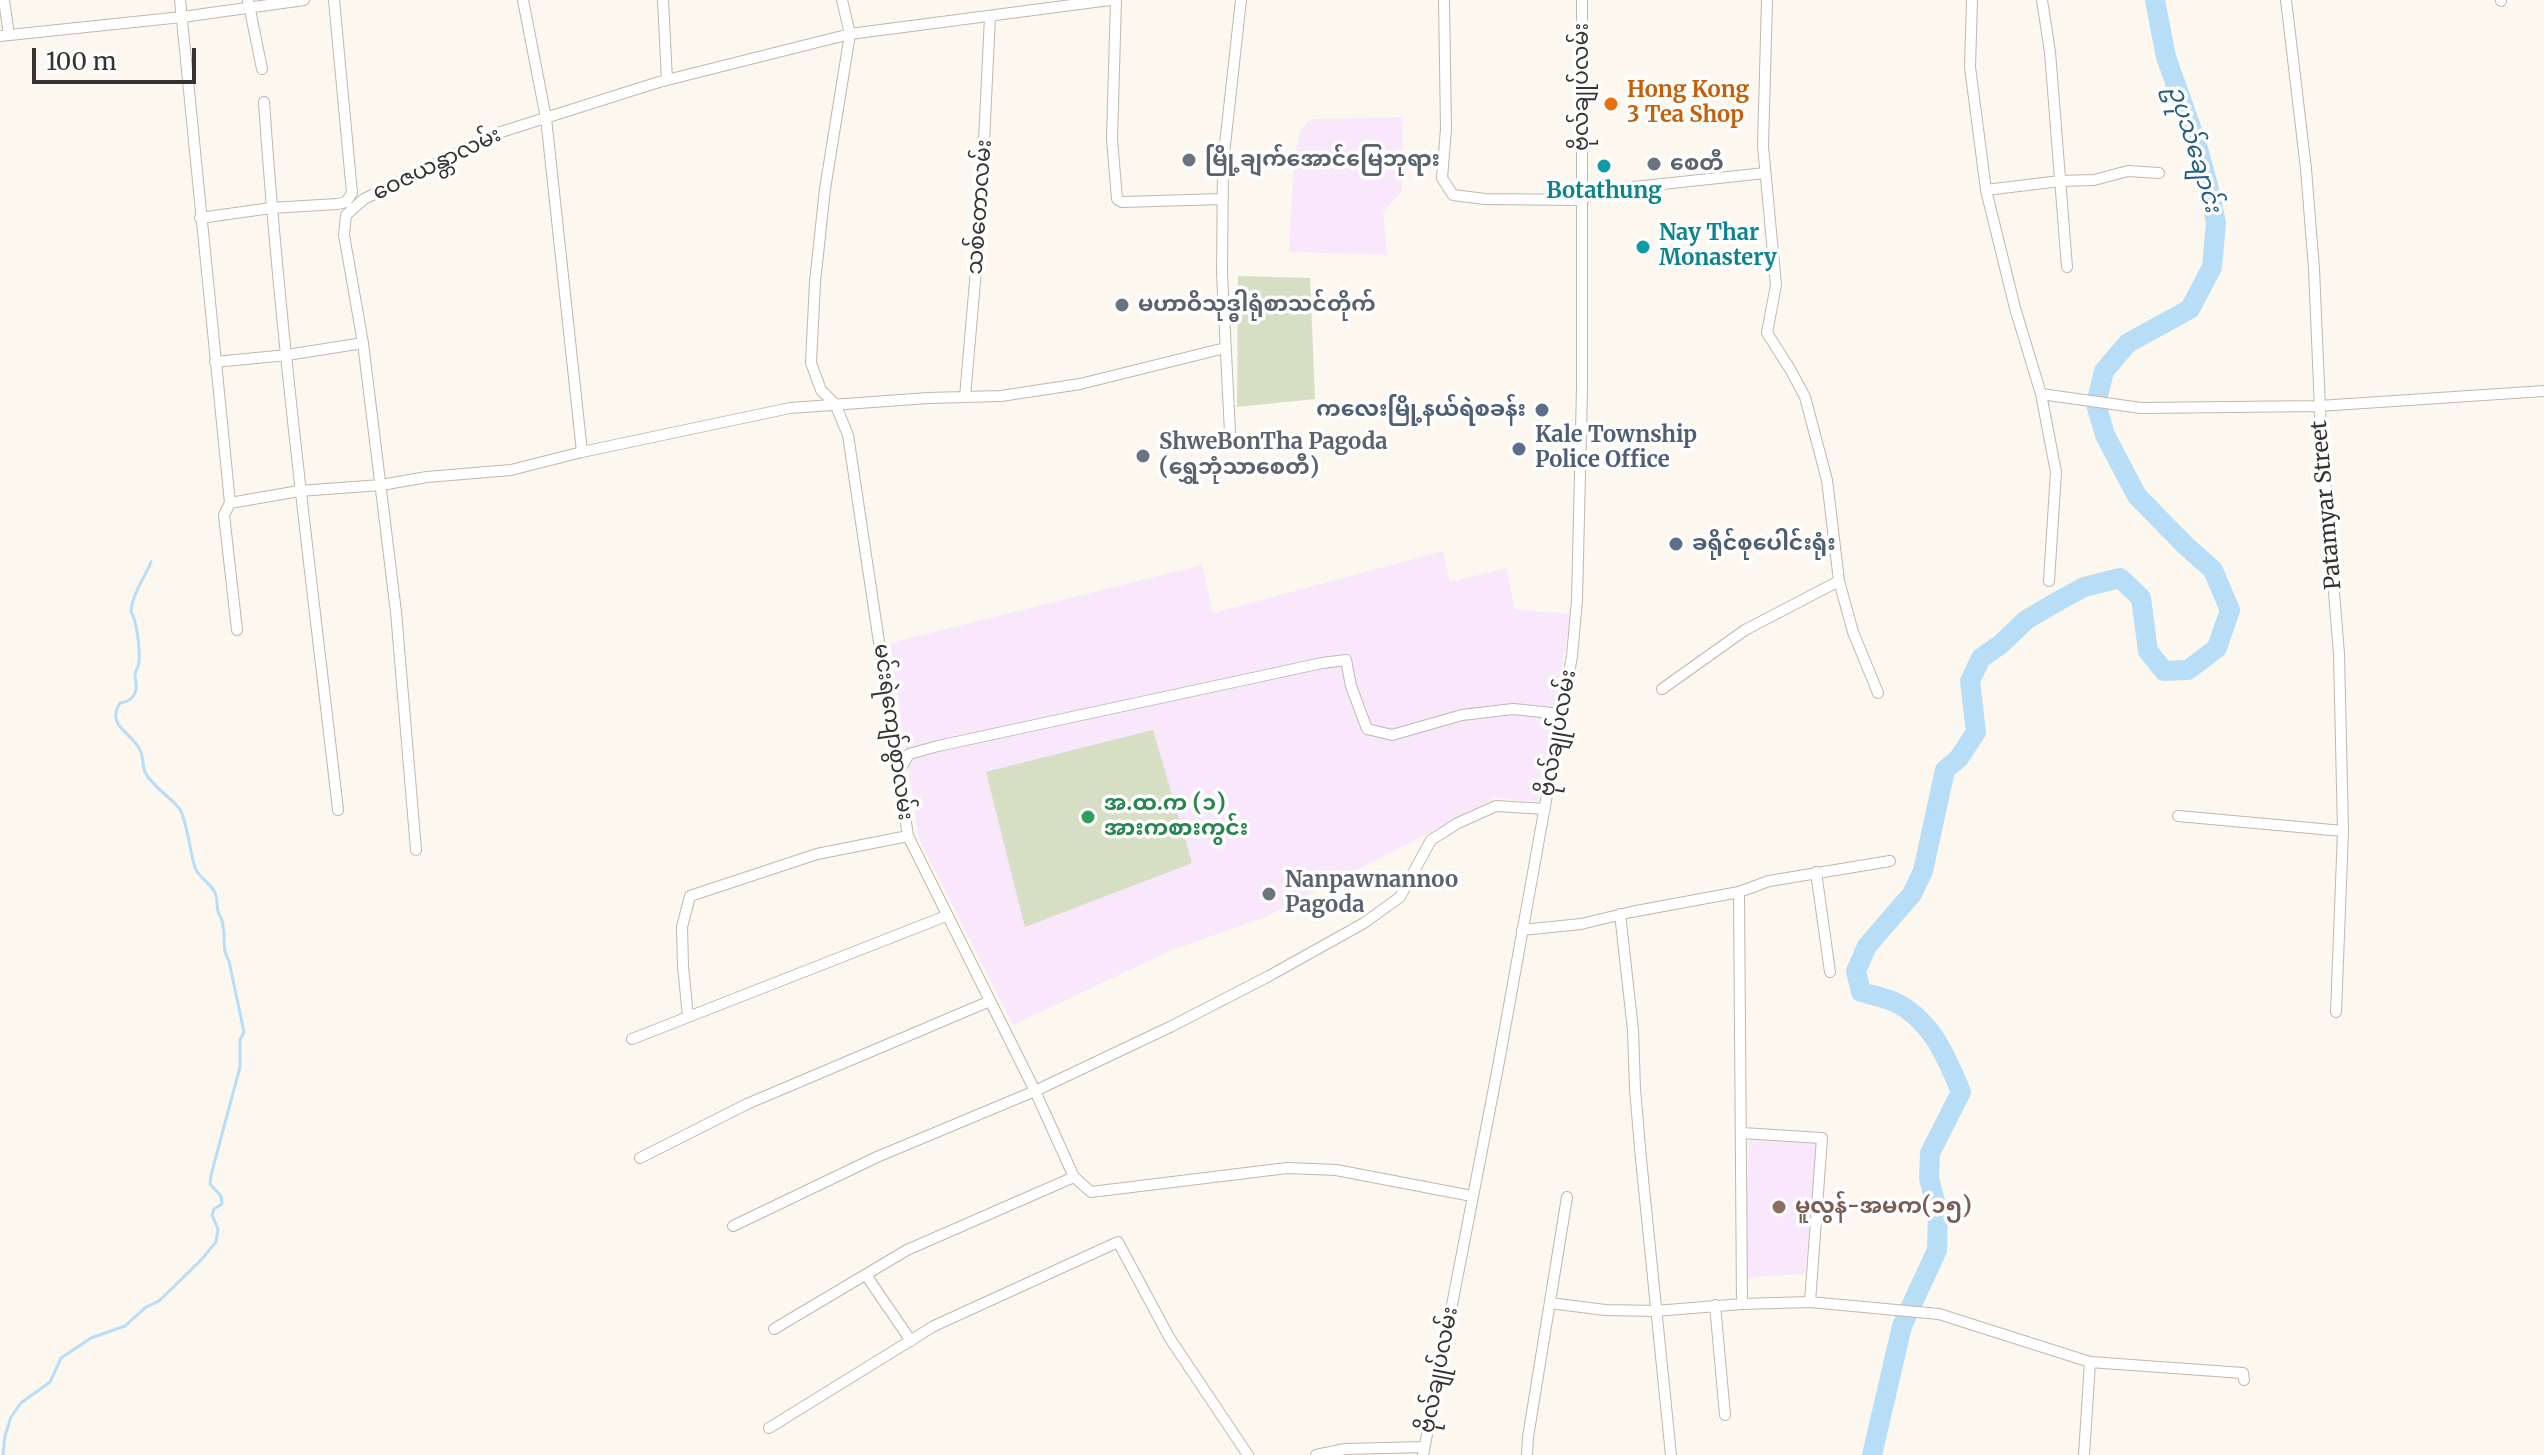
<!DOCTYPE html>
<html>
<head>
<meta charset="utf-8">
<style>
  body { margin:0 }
  #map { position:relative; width:2544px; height:1455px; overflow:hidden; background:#fdf8ef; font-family:Merriweather,serif }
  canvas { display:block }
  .scale { position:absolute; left:32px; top:48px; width:164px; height:36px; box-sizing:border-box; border:4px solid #35332f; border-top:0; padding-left:10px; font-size:24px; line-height:28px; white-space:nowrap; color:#35332f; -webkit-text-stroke:6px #fff; paint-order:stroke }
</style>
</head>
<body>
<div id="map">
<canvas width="2544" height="1455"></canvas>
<div class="scale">100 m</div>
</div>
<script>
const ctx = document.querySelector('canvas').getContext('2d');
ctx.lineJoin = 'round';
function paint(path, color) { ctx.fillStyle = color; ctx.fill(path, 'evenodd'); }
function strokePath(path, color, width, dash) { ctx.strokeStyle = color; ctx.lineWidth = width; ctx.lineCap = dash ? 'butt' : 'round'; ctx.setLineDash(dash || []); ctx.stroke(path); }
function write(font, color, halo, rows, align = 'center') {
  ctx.font = font + ' Merriweather,"Noto Sans Myanmar",serif'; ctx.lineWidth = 7; ctx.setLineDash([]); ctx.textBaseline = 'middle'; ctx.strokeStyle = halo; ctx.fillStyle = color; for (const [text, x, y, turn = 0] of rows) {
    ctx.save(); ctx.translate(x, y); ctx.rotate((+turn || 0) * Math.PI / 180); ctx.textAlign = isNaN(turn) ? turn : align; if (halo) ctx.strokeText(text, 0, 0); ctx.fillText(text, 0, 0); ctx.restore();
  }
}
const education = new Path2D(`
  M1403,117L1402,192L1383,212L1387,255L1289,252L1294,158L1300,131L1310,119Z
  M1443,551L1450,582L1506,568L1515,609L1571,614L1538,802L1496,798L1266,917L1172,950L1013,1025L919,839L890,643L1202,565L1213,613Z
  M1749,1140L1817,1141L1805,1274L1744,1278Z`);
const green = new Path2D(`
  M1238,276L1310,278L1315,399L1237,407Z
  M1153,730L1192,863L1025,927L986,772Z`);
const stream = new Path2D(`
  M3,1455L5,1436L11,1417L21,1403L50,1382L61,1358L91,1338L125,1326L146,1307L159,1301L201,1260L216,1242L218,1229L212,1215L214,1209L222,1204L221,1196L210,1184L211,1175L240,1067V1040L244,1032L229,961C221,948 226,939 223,926C222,917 222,922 219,914C216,908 218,902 216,896C214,884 198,879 195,867C190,853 187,819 179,808C170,797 151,785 145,772C142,765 144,756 139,748C130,732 106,725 120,703C127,702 132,700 135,693C138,686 135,681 135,674C136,670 139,666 139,662C140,651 137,620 131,612C132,594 144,579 151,562`);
const river = new Path2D(`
  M1872,1455L1902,1326L1937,1250L1938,1213L1929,1178L1930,1153L1961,1092C1946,1056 1930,1017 1892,1001C1883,997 1871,995 1861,992L1856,971L1867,946L1912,894L1923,871L1945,770L1959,758L1976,732L1970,681L1981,658L2001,644L2026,620L2053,604L2084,587L2120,578L2141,598L2148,651L2164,671L2188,670L2217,648L2230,610L2213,570L2186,546L2137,496L2105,435L2096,404L2104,371L2128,343L2190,309L2212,267L2216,223L2209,189L2196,141L2166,57L2155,0`);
const minor = new Path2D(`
  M4,0L9,35
  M180,0L230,503
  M248,0L262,69
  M523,0L546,118L582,452
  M663,0L667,80
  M842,0L850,34L825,189L815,282L811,363L821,390L835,404L848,435L908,836L1035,1091L1074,1177L1091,1192L1287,1168L1336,1170L1472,1196
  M1116,0L1112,139L1117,199L1122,202L1223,199
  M1444,0L1446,129L1442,178L1453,195L1485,199L1581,200L1597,191L1765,173
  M1767,0L1763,146L1776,285L1767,333L1790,369L1805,397L1827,480L1839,581L1853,632L1878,693
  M1972,0L1970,67L1986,190L2015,308L2041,394L2056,472L2049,581
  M2042,0L2050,52L2067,267
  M2286,0L2306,169L2314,269L2321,432L2339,654L2343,831L2336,1012
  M2501,0V1
  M0,36L182,17L304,0
  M264,102C280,339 311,574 338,810
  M1986,190L2060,181L2094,180L2128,171L2159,173
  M200,218L271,208L337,204L346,202L352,193L334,0
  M215,362L287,355L363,343
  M2041,394L2141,408L2319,406L2544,391
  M965,397L980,224L990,17
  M1230,432L1222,273L1223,163L1241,0
  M237,630L224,515L230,503L299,491L381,485L427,477L511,470L582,452L790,408L928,398L1001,396L1080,384L1225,348
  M1662,689L1745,630L1839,581
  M898,773L909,754L938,746L1322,663L1346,660L1351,686L1367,729L1392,735L1462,715L1513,709L1562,714
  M2178,816L2343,831
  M416,850L396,612L363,343L344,235L346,215L364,199L501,132L659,82L850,34L1110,0
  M1816,872L1830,972
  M1739,892L1742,1304
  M1620,914L1633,1030L1635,1089L1641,1159L1671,1455
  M1522,930L1581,924L1631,912L1739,892L1769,881L1890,861
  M688,1017L683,966L682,927L690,896L817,854L908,836
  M632,1039L946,916
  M1742,1133L1822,1138L1810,1302
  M640,1158L747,1104L990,1001
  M733,1226L877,1157L1035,1091L1170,1027L1269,976L1364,923L1400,897L1431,840L1458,823L1496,806L1545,809
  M866,1275L911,1341
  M1550,1303L1605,1310L1655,1311L1742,1304L1810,1302L1939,1314L2090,1362L2084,1455
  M1715,1305L1725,1415
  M774,1329L907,1250L1074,1177
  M2090,1362L2243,1373L2244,1380
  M769,1428L934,1326L1118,1242L1169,1337L1248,1455
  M1316,1455L1345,1449L1424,1447
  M1423,1455L1498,1067L1572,656L1577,600L1582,389V0
  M1527,1455L1528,1437L1567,1197`);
const markers = [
  [1611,104,8,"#e8710a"],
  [1189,160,8,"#6b7280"],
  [1654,164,8,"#6b7280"],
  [1604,166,8,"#0f9aa8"],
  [1643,247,8,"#0f9aa8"],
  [1122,305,8,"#6b7280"],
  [1542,410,8,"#5c6f8a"],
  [1519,449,8,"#5c6f8a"],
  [1143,456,8,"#6b7280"],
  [1676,544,8,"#5c6f8a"],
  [1088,817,8,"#2e9e5b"],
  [1269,894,8,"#6b7280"],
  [1779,1207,8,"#8d6e63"]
];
const streetNames = [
  ["ဗိုလ်ချုပ်လမ်း",1582,87,-90],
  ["ဝေဇယန္တာလမ်း",437,164,-26],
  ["သစ်တောလမ်း",980,207,-86],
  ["Patamyar Street",2327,505,-95],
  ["မင်းရဲကျော်စွာလမ်း",893,732,82],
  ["ဗိုလ်ချုပ်လမ်း",1558,733,-80],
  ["ဗိုလ်ချုပ်လမ်း",1439,1370,-79]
];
const foodNames = [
  ["Hong Kong",1627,91],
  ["3 Tea Shop",1627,116]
];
const worshipNames = [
  ["မြို့ချက်အောင်မြေဘုရား",1205,160],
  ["စေတီ",1670,164],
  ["မဟာဝိသုဒ္ဓါရုံစာသင်တိုက်",1138,305],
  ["ShweBonTha Pagoda",1159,443],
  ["(ရွှေဘုံသာစေတီ)",1159,468],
  ["Nanpawnannoo",1285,881],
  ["Pagoda",1285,906]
];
const cultureNames = [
  ["Botathung",1604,192],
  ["Nay Thar",1659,234,"left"],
  ["Monastery",1659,259,"left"]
];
const serviceNames = [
  ["ကလေးမြို့နယ်ရဲစခန်း",1526,410,"right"],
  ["Kale Township",1535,436],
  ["Police Office",1535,461],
  ["ခရိုင်စုပေါင်းရုံး",1692,544]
];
const leisureNames = [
  ["အ.ထ.က (၁)",1104,804],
  ["အားကစားကွင်း",1104,829]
];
const educationNames = [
  ["မူလွန်-အမက(၁၅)",1795,1207]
];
const waterNames = [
  ["ဥပုသ်ချောင်း",2194,149,73]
];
paint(education, '#f9e8fb');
paint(green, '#d6dec4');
strokePath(stream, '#b8ddf6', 3);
strokePath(river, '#b8ddf6', 20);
strokePath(minor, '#beb8b0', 12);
strokePath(minor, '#fff', 10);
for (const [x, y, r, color] of markers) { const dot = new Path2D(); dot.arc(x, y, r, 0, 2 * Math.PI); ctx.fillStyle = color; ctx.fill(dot); strokePath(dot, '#fff', 3); }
write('22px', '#35332f', '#fff', streetNames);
write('bold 22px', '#c56008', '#fff', foodNames, 'left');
write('bold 22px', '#5b616d', '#fff', worshipNames, 'left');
write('bold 22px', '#0d838f', '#fff', cultureNames);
write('bold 22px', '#4e5e75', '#fff', serviceNames, 'left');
write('bold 22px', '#27864d', '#fff', leisureNames, 'left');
write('bold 22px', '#785e54', '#fff', educationNames, 'left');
write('italic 24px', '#215e80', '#fff', waterNames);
</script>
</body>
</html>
